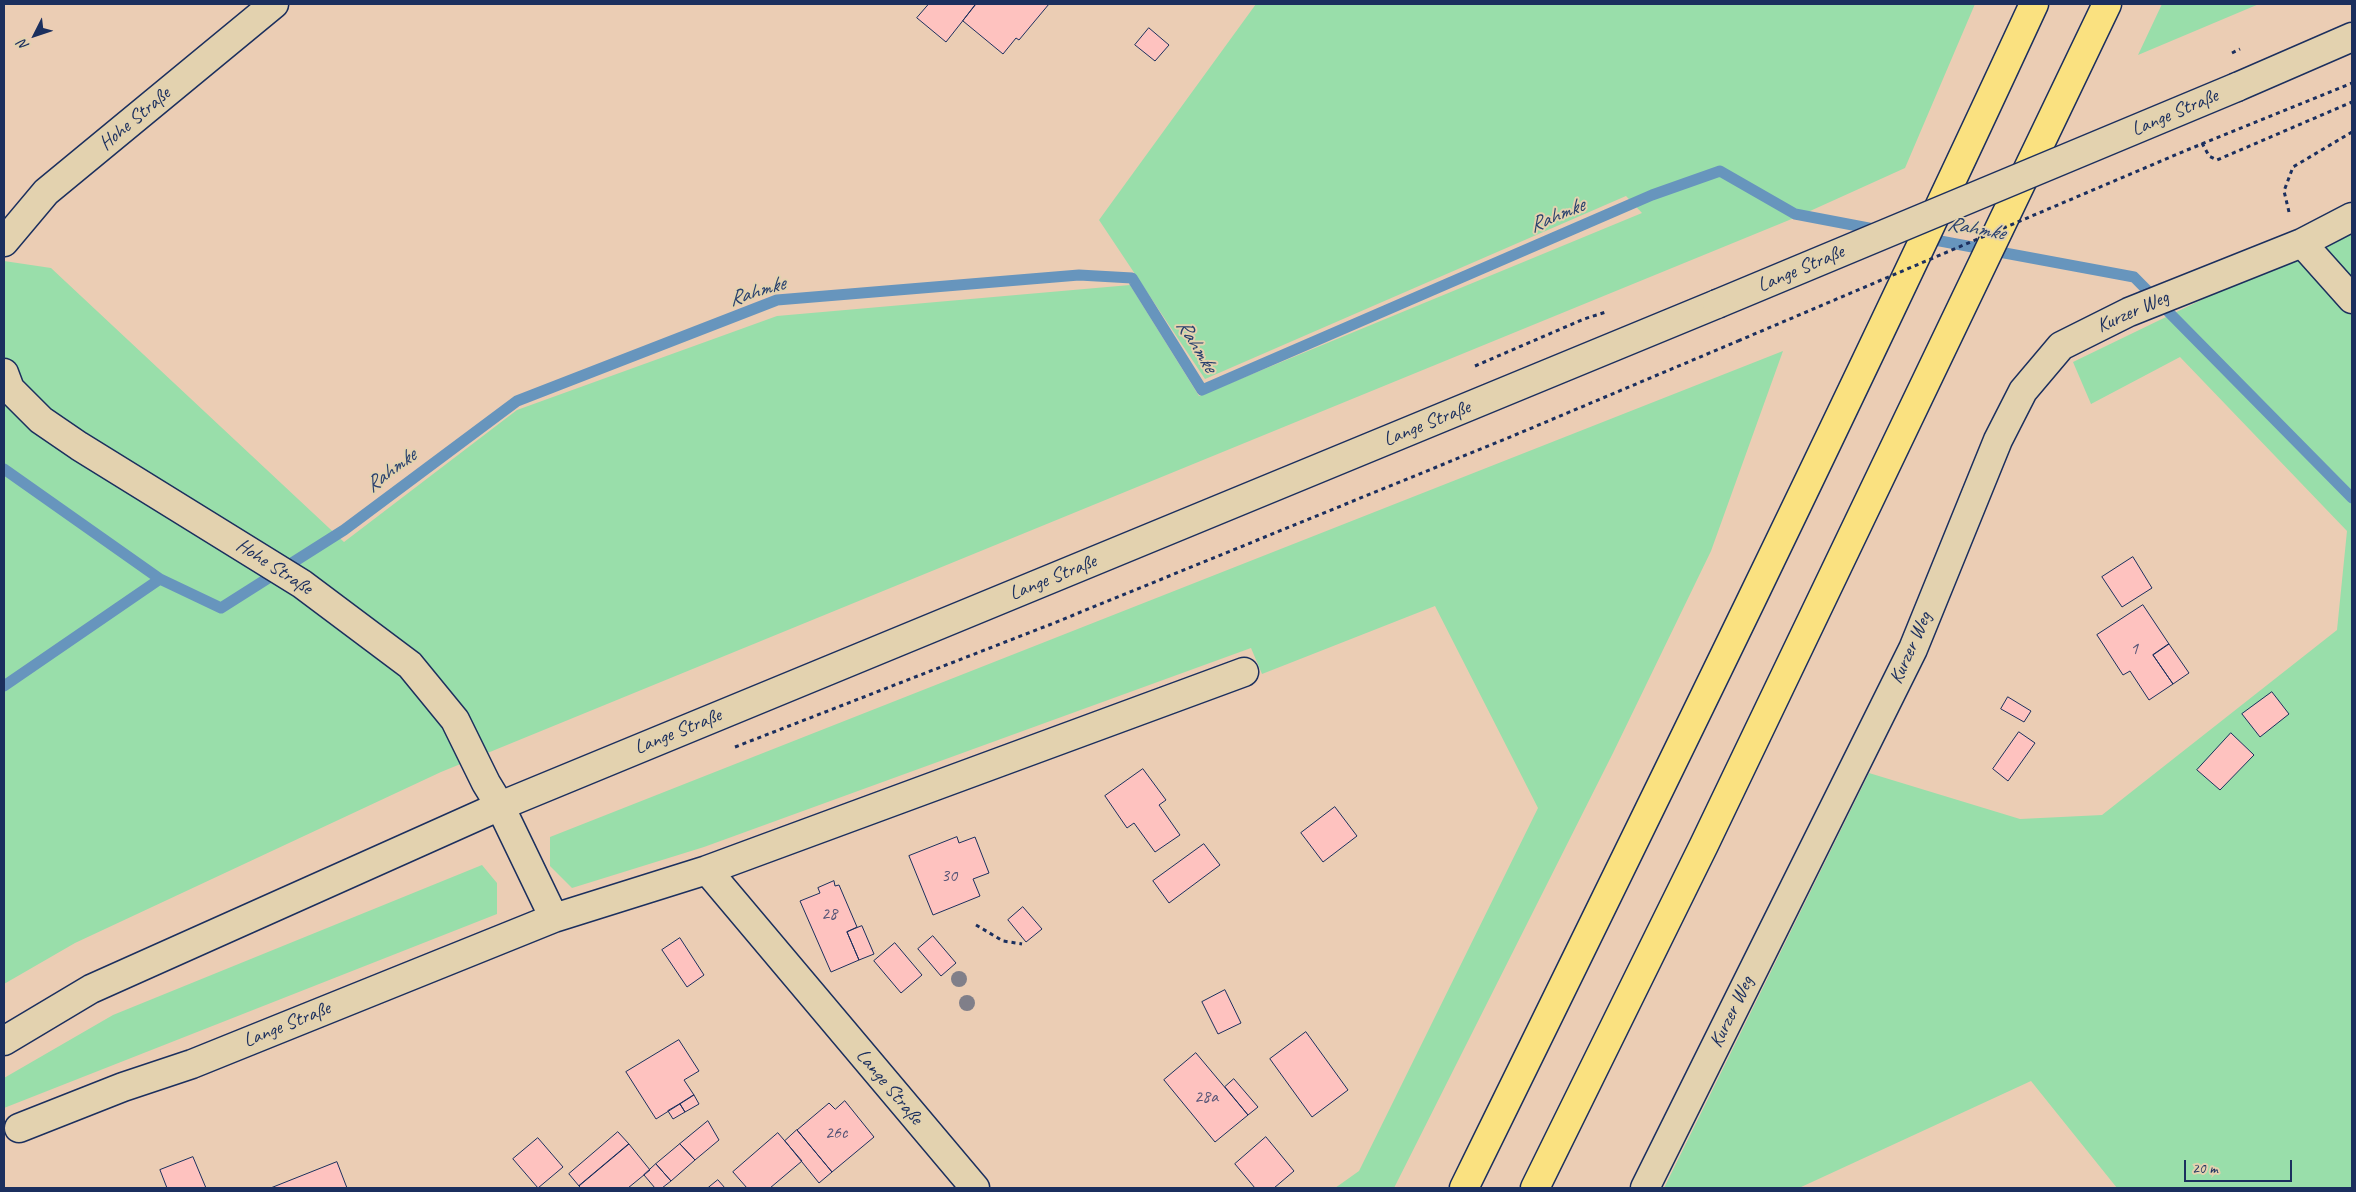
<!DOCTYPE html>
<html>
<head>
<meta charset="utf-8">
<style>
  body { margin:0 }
  #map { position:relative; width:2356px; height:1192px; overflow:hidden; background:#ebcdb4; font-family:Caveat,sans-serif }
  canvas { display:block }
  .frame { position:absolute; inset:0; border:5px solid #1b2f5e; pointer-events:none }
  .north { position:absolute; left:10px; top:10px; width:50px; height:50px; -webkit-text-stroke:4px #e3d2af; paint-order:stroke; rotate:229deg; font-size:14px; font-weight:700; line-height:20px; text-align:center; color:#1b2f5e }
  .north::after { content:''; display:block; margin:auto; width:18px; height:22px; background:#1b2f5e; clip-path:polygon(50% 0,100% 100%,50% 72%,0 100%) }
  .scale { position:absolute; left:2184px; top:1160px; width:108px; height:22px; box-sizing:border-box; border:2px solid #1b2f5e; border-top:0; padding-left:6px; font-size:15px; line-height:18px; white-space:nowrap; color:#1b2f5e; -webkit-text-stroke:4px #e3d2af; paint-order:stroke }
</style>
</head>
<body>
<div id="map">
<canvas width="2356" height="1192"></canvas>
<div class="frame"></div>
<div class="north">N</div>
<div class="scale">20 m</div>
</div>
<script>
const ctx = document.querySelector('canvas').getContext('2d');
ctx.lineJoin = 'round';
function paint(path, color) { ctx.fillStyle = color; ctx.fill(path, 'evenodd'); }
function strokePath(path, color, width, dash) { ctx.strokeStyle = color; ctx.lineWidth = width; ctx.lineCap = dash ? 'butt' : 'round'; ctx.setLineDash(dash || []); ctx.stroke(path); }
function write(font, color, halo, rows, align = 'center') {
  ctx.font = font + ' Caveat,sans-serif'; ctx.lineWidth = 4; ctx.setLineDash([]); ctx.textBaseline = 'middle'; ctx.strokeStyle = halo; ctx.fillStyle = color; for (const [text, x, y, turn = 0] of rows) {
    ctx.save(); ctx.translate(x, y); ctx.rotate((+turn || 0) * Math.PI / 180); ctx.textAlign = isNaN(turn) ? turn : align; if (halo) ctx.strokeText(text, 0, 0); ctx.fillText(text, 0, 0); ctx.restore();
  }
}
const green = new Path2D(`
  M1256,4H1975L1905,168L1799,216L441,772L75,943L4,984V261L51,268L344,542L517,410L777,316L1130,285L1199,396L1642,213L1626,196L1205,379L1099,220Z
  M2162,4H2259L2138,55Z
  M2352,227V1188H2117L2031,1081L1799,1188H1664L1869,773L2020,819L2102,815L2337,630L2347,531L2180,357L2091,404L2073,362Z
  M1783,351L1711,551L1613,753L1394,1188H1335L1359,1171L1538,808L1435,606L1262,674L1251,648L704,847L572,888L550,866V837Z
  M482,865L497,883V914L4,1108V1078L113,1015Z`);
const stream = new Path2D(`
  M1924,238L2134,277L2352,498
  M4,469L160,579
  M4,686L160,579L221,608L344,530L517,401L777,300L1079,275L1132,278L1202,390L1652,195L1720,171L1795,214L1879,230`);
const building = new Path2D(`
  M929,4H976L946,42L917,18Z
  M976,4H1049L1019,40L1016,38L1003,54L963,21Z
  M1149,28L1169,45L1155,61L1135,45Z
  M2133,557L2152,588L2122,607L2102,577Z
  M2143,605L2169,644L2153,655L2173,684L2149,700L2130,671L2123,675L2097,635Z
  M2169,644L2189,673L2173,684L2153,655Z
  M2272,692L2289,714L2260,737L2242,714Z
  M2008,697L2031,711L2024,722L2001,709Z
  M2019,732L2035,743L2008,781L1993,769Z
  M2231,733L2254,755L2220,790L2197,770Z
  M1143,769L1166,800L1159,805L1180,835L1155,852L1134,823L1127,828L1105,796Z
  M1335,807L1357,836L1323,862L1301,833Z
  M957,837L959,843L975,837L989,873L973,879L980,896L933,915L909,856Z
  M1204,844L1220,865L1169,903L1153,881Z
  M834,881L835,886L839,885L857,927L847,932L859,960L831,972L800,901L820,893L818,888Z
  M1023,907L1042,929L1026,942L1008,920Z
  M862,926L874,954L859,960L847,932Z
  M933,936L956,963L941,976L918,949Z
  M680,938L704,975L687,987L662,950Z
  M895,943L922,975L901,993L874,961Z
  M1225,990L1241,1023L1218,1034L1202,1002Z
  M1306,1032L1348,1090L1312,1117L1270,1059Z
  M679,1040L699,1071L684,1080L694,1095L656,1119L626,1072Z
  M1196,1053L1248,1115L1215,1142L1164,1080Z
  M1234,1079L1258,1107L1248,1115L1225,1087Z
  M694,1095L699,1104L685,1112L680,1104Z
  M845,1101L874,1137L832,1172L797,1130L829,1103L835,1109Z
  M680,1104L685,1112L673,1119L668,1111Z
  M708,1121L719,1140L695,1160L680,1144Z
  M797,1130L832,1172L819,1183L785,1141Z
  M618,1132L629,1144L579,1186L569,1174Z
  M778,1133L802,1161L770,1188H747L733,1172Z
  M1266,1137L1294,1171L1274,1188H1255L1235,1164Z
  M538,1138L563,1167L538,1188L513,1159Z
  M629,1144L650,1170L628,1188H581L579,1186Z
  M680,1144L695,1160L671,1181L656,1164Z
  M193,1157L206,1188H167L160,1170Z
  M337,1162L347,1188H271Z
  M656,1164L671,1181L662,1188H655L644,1175Z
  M718,1180L725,1188H708Z`);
const path = new Path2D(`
  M2202,143L2209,156L2217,160L2352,102
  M2187,150L2352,83
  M2289,212L2284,191L2293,167L2352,132
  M1475,366L1584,319L1606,312
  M735,747L1049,625L1515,435L1738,341
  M976,925L1003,941L1022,944`);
const minor = new Path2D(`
  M2237,87L2352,37
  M2352,217L2302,243L2352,299
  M4,242L46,192L274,4
  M4,373L10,389L41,420L79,446L302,584L410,665L455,720L486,783L500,806L554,918L707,870L1244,672
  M707,870L975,1188
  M4,1041L91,989L500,806L1717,304
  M19,1128L123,1087L192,1064L554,918
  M1645,1188L1913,649L1998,440L2023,391L2061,346L2129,312L2302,243`);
const highway = new Path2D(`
  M1464,1188C1657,795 1850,402 2034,4
  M1535,1188L1704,845L2107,4`);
const pathBridge = new Path2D(`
  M2232,53L2240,49
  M1738,341L2187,150`);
const minorBridge = new Path2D(`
  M1717,304L2237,87`);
const trees = [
  [959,979],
  [967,1003]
];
const numberNames = [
  ["1",2134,649],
  ["30",949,876],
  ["28",829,914],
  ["28a",1206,1097],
  ["26c",836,1133]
];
const streetNames = [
  ["Lange Straße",2175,113,-23],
  ["Hohe Straße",135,119,-40],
  ["Lange Straße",1801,269,-23],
  ["Kurzer Weg",2133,312,-24],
  ["Lange Straße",1427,424,-22],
  ["Hohe Straße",274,567,33],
  ["Lange Straße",1053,578,-22],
  ["Kurzer Weg",1911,648,-66],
  ["Lange Straße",678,732,-22],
  ["Kurzer Weg",1732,1012,-64],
  ["Lange Straße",287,1025,-22],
  ["Lange Straße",889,1087,50]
];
const waterNames = [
  ["Rahmke",1557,216,-23],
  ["Rahmke",1976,229,10],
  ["Rahmke",757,292,-17],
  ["Rahmke",1196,346,58],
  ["Rahmke",391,471,-37]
];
paint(green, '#99deaa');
strokePath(stream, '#6795bd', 11);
paint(building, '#fec2bf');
strokePath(building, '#1b2f5e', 1);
strokePath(minor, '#1b2f5e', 31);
strokePath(highway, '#1b2f5e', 31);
strokePath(path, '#1b2f5e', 3, [4, 4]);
strokePath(minor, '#e3d2af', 28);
strokePath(highway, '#fae180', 28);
strokePath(minorBridge, '#1b2f5e', 31, []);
strokePath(pathBridge, '#1b2f5e', 3, [4, 4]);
strokePath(minorBridge, '#e3d2af', 28);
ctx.fillStyle = '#807f89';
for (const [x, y] of trees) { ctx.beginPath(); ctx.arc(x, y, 8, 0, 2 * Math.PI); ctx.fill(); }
write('18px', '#545476', null, numberNames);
write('20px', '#1b2f5e', '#e3d2af', streetNames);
write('italic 21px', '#28406e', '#e3d2af', waterNames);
</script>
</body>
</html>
